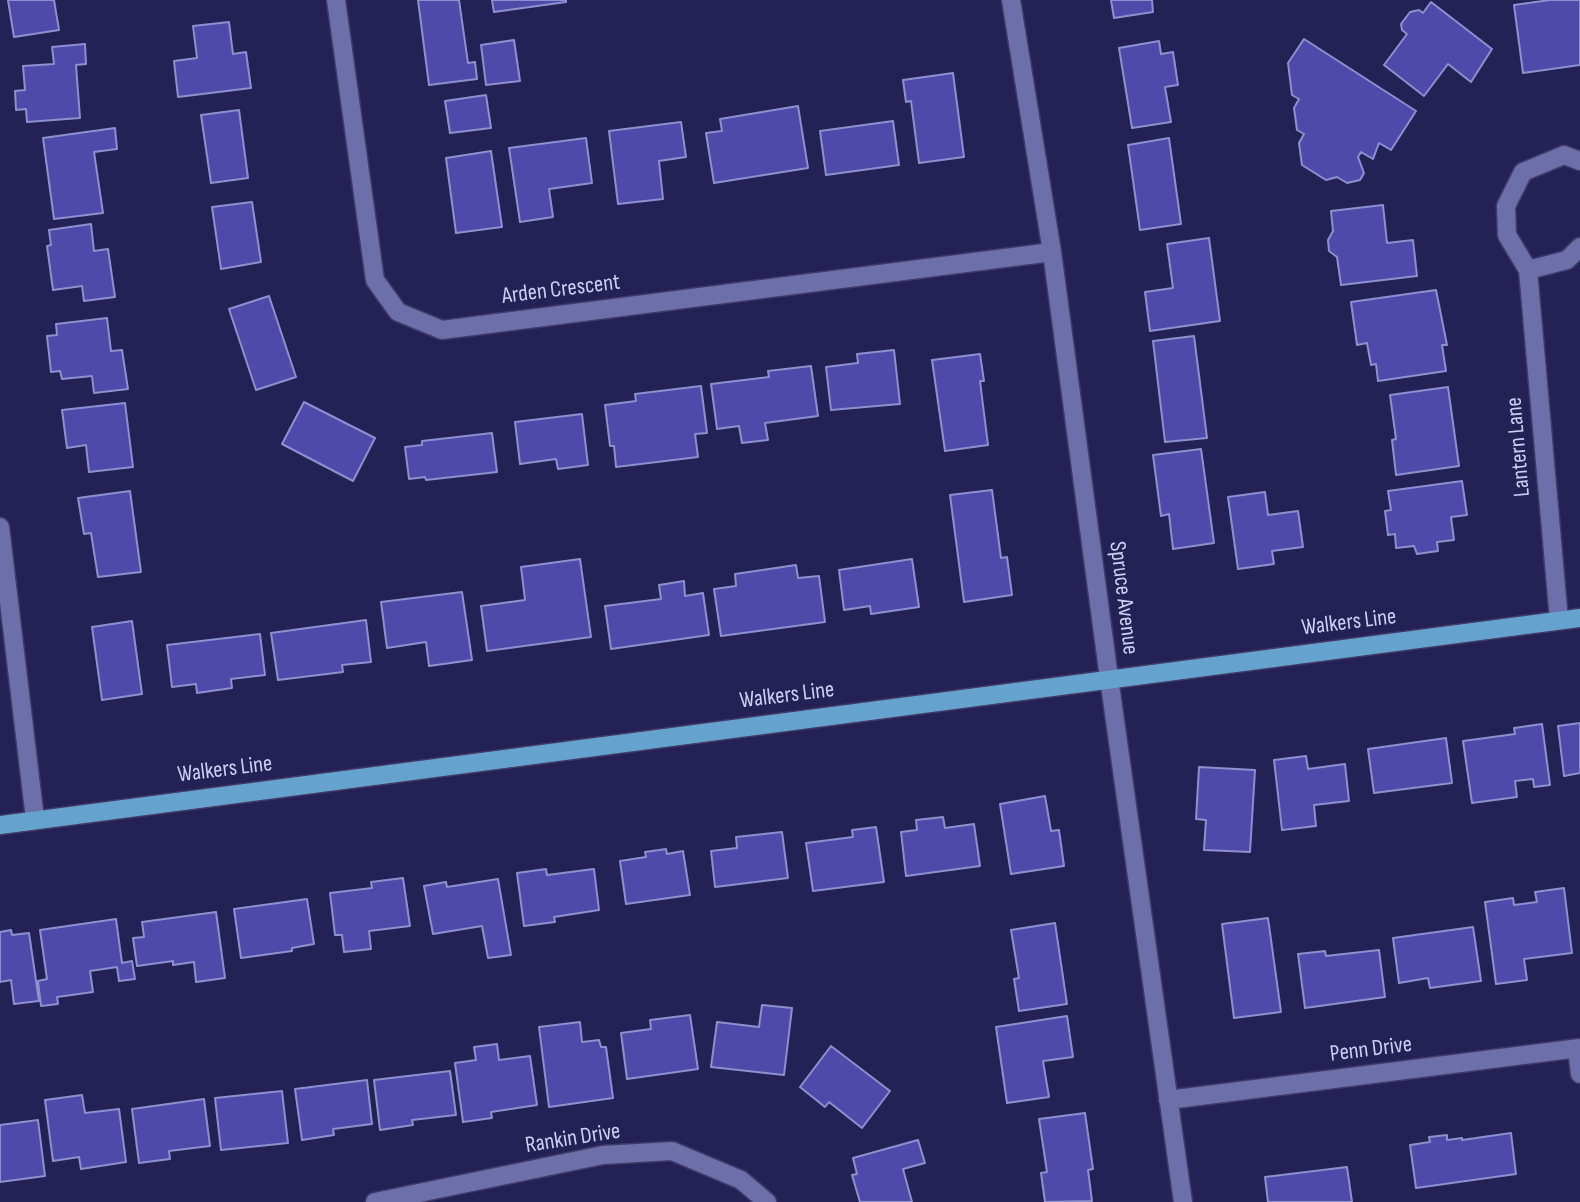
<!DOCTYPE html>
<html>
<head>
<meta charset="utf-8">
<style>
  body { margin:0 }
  canvas { display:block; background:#232155 }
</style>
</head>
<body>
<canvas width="1580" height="1202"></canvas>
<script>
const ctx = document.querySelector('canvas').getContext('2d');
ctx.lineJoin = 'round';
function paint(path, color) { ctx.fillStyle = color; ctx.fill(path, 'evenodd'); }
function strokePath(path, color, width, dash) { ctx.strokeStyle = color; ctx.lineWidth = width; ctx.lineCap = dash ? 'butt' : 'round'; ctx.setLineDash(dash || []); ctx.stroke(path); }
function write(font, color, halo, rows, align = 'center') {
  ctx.font = font + ' "Sofia Sans Condensed",sans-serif'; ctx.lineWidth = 6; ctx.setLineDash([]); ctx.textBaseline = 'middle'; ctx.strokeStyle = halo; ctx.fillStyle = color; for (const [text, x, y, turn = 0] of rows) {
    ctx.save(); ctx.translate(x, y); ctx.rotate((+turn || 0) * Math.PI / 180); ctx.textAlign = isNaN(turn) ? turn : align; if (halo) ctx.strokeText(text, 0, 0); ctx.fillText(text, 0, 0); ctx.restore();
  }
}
const building = new Path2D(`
  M8,0H54L59,30L14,37Z
  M418,0H459L468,63L475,62L477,79L429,85Z
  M492,0H566V2L494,12Z
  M1111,0H1152L1153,12L1114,18Z
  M1550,0H1580V65L1523,73L1514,5Z
  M1431,2L1492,49L1471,82L1448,64L1424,96L1384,65L1407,34L1402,30L1401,24L1410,12L1419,10L1423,13Z
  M229,22L233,54L246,52L251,88L178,97L174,61L197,58L193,26Z
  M1304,39L1416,111L1391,150L1379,143L1373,159L1361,152L1358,157L1364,173L1360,180L1347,183L1337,177L1326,180L1302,165L1299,143L1304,134L1297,130L1294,108L1299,99L1292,95L1288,63Z
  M514,40L520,81L486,85L481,45Z
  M1159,41L1161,54L1173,52L1178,85L1165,87L1171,122L1132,128L1119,48Z
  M85,44L86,64L76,65L80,118L27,122L26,109L16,110L15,91L25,90L23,66L54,64L52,47Z
  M953,73L964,157L919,163L911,101L906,102L903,80Z
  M486,95L491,128L450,133L445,101Z
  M798,106L808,168L714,183L706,133L722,131L720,119Z
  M239,110L248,178L211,183L201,115Z
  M893,121L899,165L826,175L820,131Z
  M681,122L686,157L659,161L663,199L618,204L609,131Z
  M115,128L117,149L94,152L103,213L54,219L43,138Z
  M586,138L592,183L549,189L553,217L520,222L509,148Z
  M1169,138L1181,224L1140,230L1128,145Z
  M491,151L502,227L456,233L446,158Z
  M252,202L261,262L221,269L212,207Z
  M1383,205L1387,243L1413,240L1417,276L1341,285L1337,257L1329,251L1328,240L1333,231L1331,211Z
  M91,224L94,251L108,249L115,297L84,301L82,286L53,290L47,246L51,245L49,230Z
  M1209,238L1220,321L1150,331L1145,292L1173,288L1167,244Z
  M1436,290L1447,345H1442L1446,371L1378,381L1376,364L1371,365L1367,343L1357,345L1351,302Z
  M269,296L296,377L256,390L229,309Z
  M107,318L111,351L122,350L128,389L94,393L92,376L62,379L60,371L51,372L47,336L57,335L56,324Z
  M1194,336L1207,438L1165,442L1153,341Z
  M894,350L900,404L831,410L826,367L858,363L857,354Z
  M980,354L984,381H980L988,445L945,451L932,360Z
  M811,366L818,416L765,423L768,440L742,443L739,426L717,429L711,384L769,377L768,371Z
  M701,386L707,433L695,434L698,457L616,467L614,446H610L605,405L636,401L635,394Z
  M1448,387L1459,466L1396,475L1392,440L1396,439L1390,395Z
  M304,402L375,438L353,481L282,444Z
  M125,403L133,467L89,472L86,445L67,448L62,410Z
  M582,414L588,465L558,469L556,459L520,464L515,422Z
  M492,433L497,472L426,480L425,477L409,479L405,447L422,445V441Z
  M1201,449L1214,543L1173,549L1169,514L1161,516L1153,455Z
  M1462,481L1467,515L1451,517L1454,540L1437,542L1438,551L1417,554L1414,546L1396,548L1395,534L1388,535L1385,511L1391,510L1388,491Z
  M992,490L1001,558L1007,557L1012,595L964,602L950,495Z
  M130,491L141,572L98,577L91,533L84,534L78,498Z
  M1265,492L1268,515L1298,511L1303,547L1272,551L1274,564L1238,569L1228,497Z
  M580,559L591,637L487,651L481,606L525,600L521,567Z
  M912,559L919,607L871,614L870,606L844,610L839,570Z
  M796,565L798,578L819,576L825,622L721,636L714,589L736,586L735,574Z
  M684,581L685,596L703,593L709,635L611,649L605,606L661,599L659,585Z
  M462,592L472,660L429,666L426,642L387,648L381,602Z
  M366,620L371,662L342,665L343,672L278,680L271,633Z
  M132,621L142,694L102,700L92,627Z
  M260,634L265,675L231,679L232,688L197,693L196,684L172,687L167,645Z
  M1580,723V773L1564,776L1558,726Z
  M1542,724L1550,785L1534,787L1533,779L1515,781L1517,797L1472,803L1463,741L1515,734L1514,728Z
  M1446,738L1452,783L1374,793L1368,749Z
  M1306,756L1308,769L1345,764L1349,801L1314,805L1316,826L1282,830L1274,760Z
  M1199,767L1255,770L1250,852L1204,850L1206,820L1196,819Z
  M1045,796L1051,831L1059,830L1064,866L1011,874L1000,804Z
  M943,817L945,828L974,824L980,866L906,876L901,832L917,830L916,820Z
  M876,827L884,882L813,891L806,843L853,837L852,830Z
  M782,832L788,878L715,887L711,851L737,848L736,837Z
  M666,849L667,854L683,851L690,895L626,904L620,861L646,857L645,852Z
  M546,869L547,875L594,869L599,910L554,917L555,922L524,926L517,873Z
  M403,878L410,926L369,931L371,949L344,952L342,935H335L330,893L372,888L371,882Z
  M498,879L511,955L488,958L482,926L433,934L424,886L446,882L447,887Z
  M1564,888L1572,953L1524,959L1527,980L1496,984L1485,902L1513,898L1514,905L1537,902L1535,892Z
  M307,899L314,944L292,948V951L241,958L234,909Z
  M216,912L225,978L196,982L194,962L173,965V961L137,966L133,938L144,937L142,922Z
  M1268,918L1281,1012L1234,1018L1222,924Z
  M116,919L122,963L132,961L135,979L119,981L117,967L90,971L93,992L57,997L58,1004L41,1006L38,981L47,979L40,930Z
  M1055,923L1067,1004L1019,1011L1014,979L1019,978L1011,930Z
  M1473,927L1481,981L1430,988L1428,978L1399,983L1393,938Z
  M11,930L12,935L29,933L39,1001L14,1004L11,980L0,982V932Z
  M1379,950L1385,997L1305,1008L1298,954L1325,951L1326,956Z
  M762,1005L792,1008L784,1075L711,1067L717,1022L759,1027Z
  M690,1015L698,1069L627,1079L621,1033L651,1029L650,1020Z
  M1067,1016L1073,1057L1043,1061L1049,1097L1007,1103L996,1027Z
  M580,1022L582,1042L599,1040L601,1047H606L613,1098L549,1107L539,1027Z
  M497,1044L499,1060L530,1056L537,1105L491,1112L492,1118L463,1122L455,1063L476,1060L474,1047Z
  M831,1046L890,1091L862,1128L829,1102L825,1107L800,1087Z
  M450,1071L456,1115L412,1120L413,1125L380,1130L374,1080Z
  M367,1080L372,1124L333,1129L334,1135L302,1140L295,1089Z
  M282,1091L288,1143L221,1150L215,1098Z
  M82,1095L85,1113L119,1109L126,1162L81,1169L79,1157L53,1161L45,1100Z
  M204,1099L210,1146L169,1151L170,1159L139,1163L132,1109Z
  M1085,1113L1093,1169L1088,1170L1092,1201L1045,1202L1041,1173L1047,1172L1039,1119Z
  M38,1120L45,1176L0,1182V1125Z
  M1511,1133L1516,1174L1416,1188L1410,1145L1430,1142L1429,1137L1447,1135V1140L1462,1138V1140Z
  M918,1140L925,1163L903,1169L912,1202H860L852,1175L857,1174L853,1158Z
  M1347,1167L1352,1202H1268L1265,1177Z`);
const minor = new Path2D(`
  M336,0L375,280L398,312L442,330L1052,252
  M1011,0L1052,252L1109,678L1183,1202
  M1528,270L1567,260L1580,247
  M0,527L35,819
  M1559,620L1528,270L1507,235L1506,206L1523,172L1564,155L1580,161
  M1577,1049L1580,1074
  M1168,1100L1580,1048
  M375,1202L603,1155L672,1151L741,1180L767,1202`);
const major = new Path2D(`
  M0,825L1580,618`);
const streetNames = [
  ["Arden Crescent",561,290,-7],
  ["Lantern Lane",1519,447,-95],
  ["Spruce Avenue",1123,598,83],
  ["Walkers Line",1349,623,-7],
  ["Walkers Line",787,696,-7],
  ["Walkers Line",225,770,-7],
  ["Penn Drive",1371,1050,-7],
  ["Rankin Drive",573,1139,-9]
];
paint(building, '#4f4aaa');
strokePath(building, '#8c90ce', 2);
strokePath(minor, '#403a69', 21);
strokePath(major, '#403a69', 21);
strokePath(minor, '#6d6fab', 18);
strokePath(major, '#65a2cd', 18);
write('23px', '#cccff1', '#232155', streetNames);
</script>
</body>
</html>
